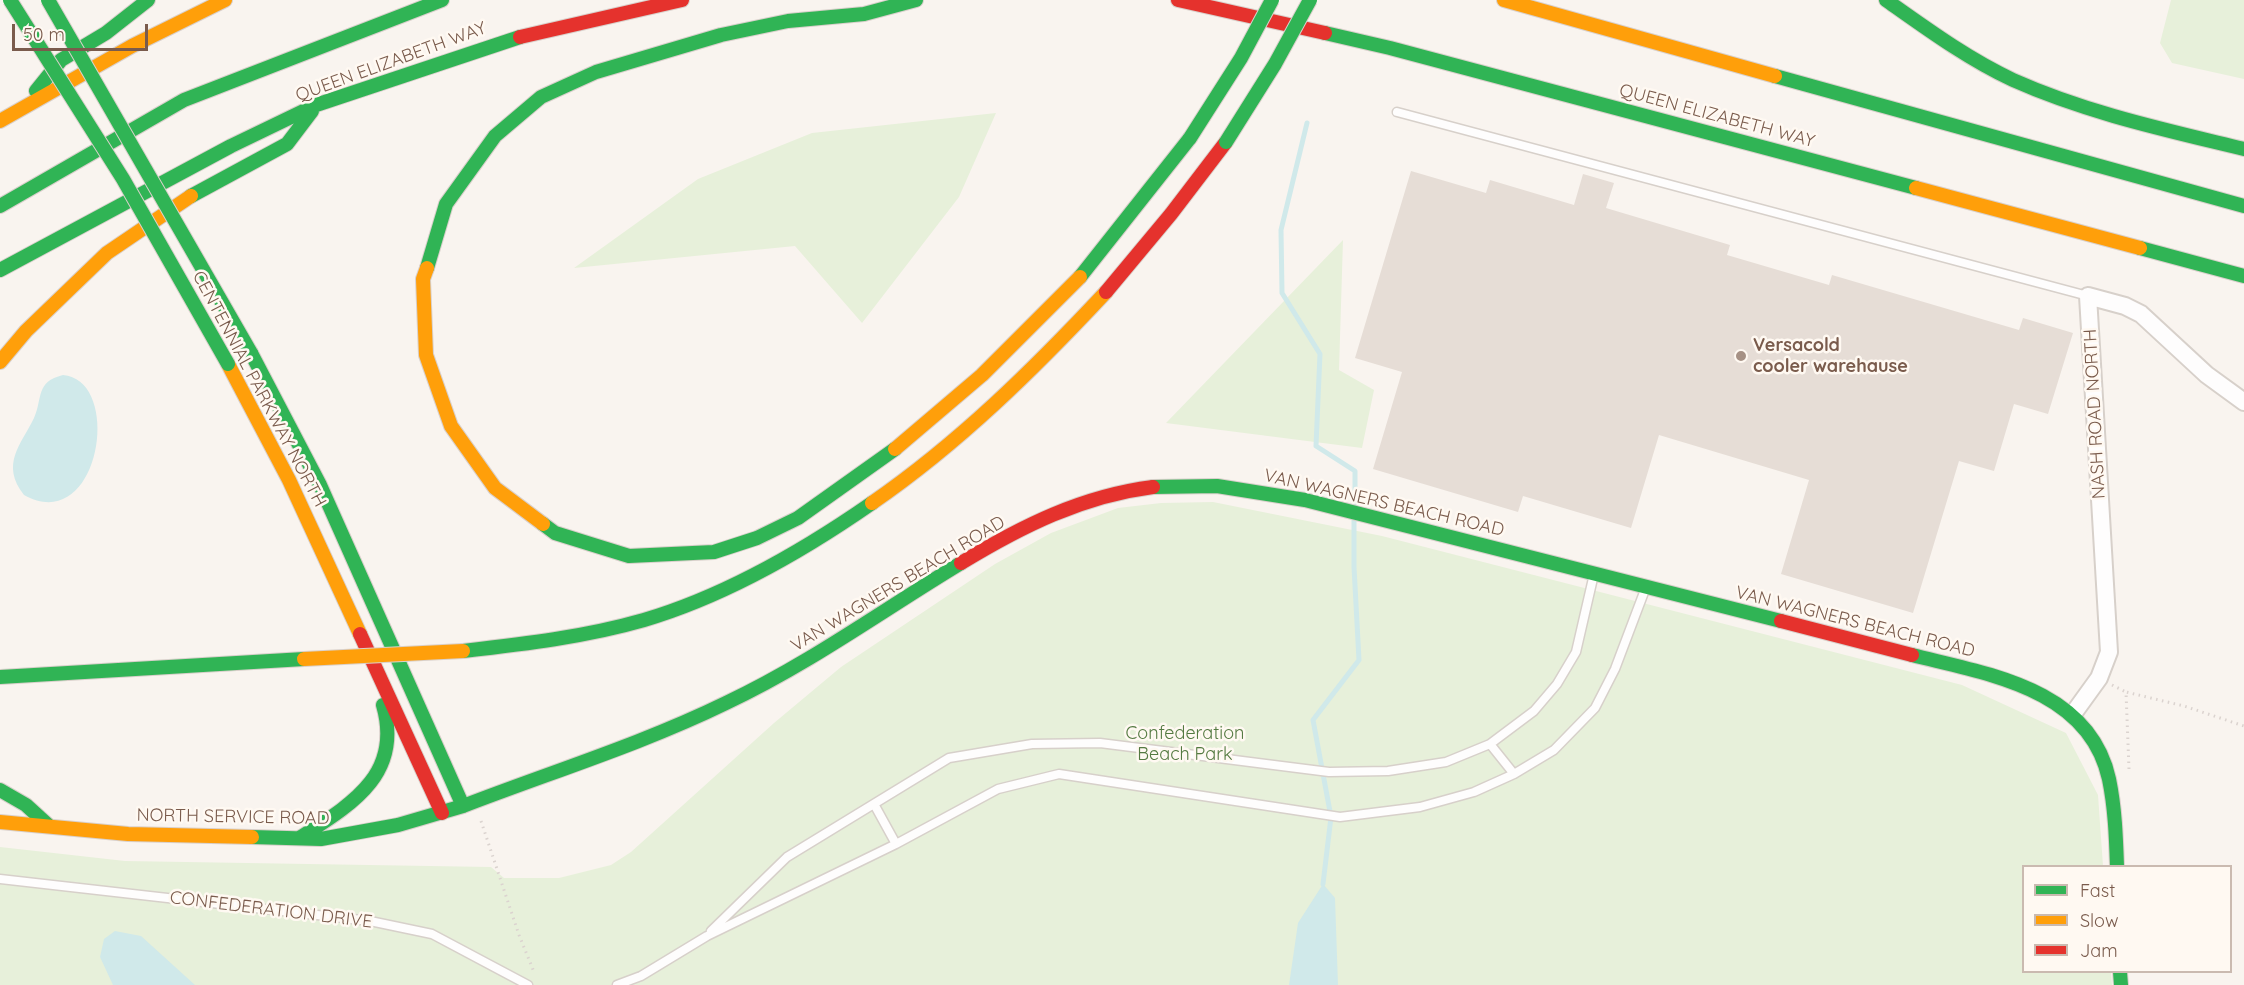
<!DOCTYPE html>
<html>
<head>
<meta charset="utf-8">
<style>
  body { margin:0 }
  #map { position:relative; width:2244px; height:985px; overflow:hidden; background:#f9f4ef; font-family:Quicksand,sans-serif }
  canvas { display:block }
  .legend { position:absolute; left:2022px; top:865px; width:210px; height:108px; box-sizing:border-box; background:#fff9f2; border:2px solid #cabab0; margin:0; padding:8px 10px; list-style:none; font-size:18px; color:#7a5b4c }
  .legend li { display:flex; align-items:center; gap:12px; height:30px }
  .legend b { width:30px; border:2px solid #cabab0 }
  .scale { position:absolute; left:12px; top:24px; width:136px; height:27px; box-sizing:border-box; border:3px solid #7a5b4c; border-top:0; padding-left:8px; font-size:18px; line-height:21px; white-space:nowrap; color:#7a5b4c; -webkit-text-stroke:4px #fff9f2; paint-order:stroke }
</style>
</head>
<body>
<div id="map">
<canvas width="2244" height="985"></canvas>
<ul class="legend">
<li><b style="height:8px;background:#30b455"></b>Fast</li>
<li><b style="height:8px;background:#ff9f0a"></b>Slow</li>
<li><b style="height:8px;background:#e5322d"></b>Jam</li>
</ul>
<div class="scale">50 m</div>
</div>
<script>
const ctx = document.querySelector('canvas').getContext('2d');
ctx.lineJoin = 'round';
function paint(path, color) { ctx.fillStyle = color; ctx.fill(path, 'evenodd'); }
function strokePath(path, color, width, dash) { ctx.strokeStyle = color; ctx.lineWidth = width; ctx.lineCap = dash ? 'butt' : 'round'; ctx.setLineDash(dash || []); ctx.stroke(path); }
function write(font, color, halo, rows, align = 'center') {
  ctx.font = font + ' Quicksand,sans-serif'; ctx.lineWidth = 5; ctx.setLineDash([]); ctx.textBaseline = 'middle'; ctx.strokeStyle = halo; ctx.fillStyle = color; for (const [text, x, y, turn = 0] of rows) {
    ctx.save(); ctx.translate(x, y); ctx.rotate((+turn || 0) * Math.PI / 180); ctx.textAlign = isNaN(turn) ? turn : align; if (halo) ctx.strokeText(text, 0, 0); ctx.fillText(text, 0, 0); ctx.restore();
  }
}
const green = new Path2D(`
  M2171,0H2244V79L2172,63L2160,43Z
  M996,113L959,197L862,323L795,246L574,268L698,179L812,133Z
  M1343,240L1339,370L1374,390L1362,448L1166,423Z
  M1213,502L1382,536L1962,685L2066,733L2098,795L2103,866H2024V972H2111L2112,985H0V847L125,861L491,867L504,878H559L611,865L631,852L774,723L841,667L995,564L1051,533L1118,508L1161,503Z`);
const water = new Path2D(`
  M63,375C124,380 100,537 24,495C0,464 21,445 34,418C43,398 35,382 63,375Z
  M1323,884L1335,898L1338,985H1289L1298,923Z
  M115,931L141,936L195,985H113L100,957L104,939Z`);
const stream = new Path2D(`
  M1307,123L1281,230L1282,293L1320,354L1316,446L1355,471V504
  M1323,884L1331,817L1313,720L1359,660L1354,567V516`);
const building = new Path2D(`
  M1411,171L1486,193L1490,180L1574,205L1583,174L1614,183L1606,208L1730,245L1727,255L1829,285L1832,275L2019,330L2023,318L2073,333L2048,414L2014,404L1994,471L1959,461L1913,613L1781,574L1809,480L1659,435L1631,528L1523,496L1518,512L1373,469L1402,372L1355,358Z`);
const path = new Path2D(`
  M2112,685L2126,692
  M2129,769L2126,692L2184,706L2244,726
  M481,821L519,935L534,972`);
const lane = new Path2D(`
  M1397,112L2088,296
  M1490,744L1514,774
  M874,804L896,844
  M0,879L370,921L432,934L528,985
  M711,931L787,857L949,758L1032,744L1100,743L1329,772L1388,771L1446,762L1490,744L1534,711L1557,684L1576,652L1594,574
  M617,985L641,976L707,936L896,844L998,789L1059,774L1340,817L1420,807L1474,792L1514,774L1554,750L1595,708L1615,669L1646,587`);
const street = new Path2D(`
  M2073,714L2099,678L2109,652L2088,296L2125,306L2141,314L2207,375L2244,402`);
const fast = new Path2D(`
  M1886,0C1927,29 1968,59 2013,80C2087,113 2166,130 2244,149
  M1325,33L1390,48L1916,188
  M1775,76L2244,206
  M36,91L61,60L106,33L148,0
  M191,196L287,144L312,111
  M0,206L184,100L442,0
  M2140,248L2244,276
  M427,268L446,204L495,136L541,97L596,72L721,35L788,21L864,14L916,0
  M0,270L231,146L316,105L520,37
  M1080,277L1190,138
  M251,353L320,485L463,806L398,825L321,839L252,837
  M1153,487L1217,486L1305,500L1781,621
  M543,524L555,533L629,556L714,552L757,538L798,518L895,449
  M463,651C524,644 585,637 644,620C725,596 803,551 872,503
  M1912,655C1987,674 2089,688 2109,779C2115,808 2116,837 2117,866
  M0,677L304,659
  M0,790L26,805L49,826
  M463,806C551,772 642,744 726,703C809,664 883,610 961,563
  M301,837C352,804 403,774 383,705
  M2120,972L2121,985`);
const slow = new Path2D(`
  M1504,0L1775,76
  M0,121L132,46L225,0
  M1916,188L2140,248
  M427,268L423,279L426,355L451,426L495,488L543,524
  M0,362L26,331L107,253L191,196
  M228,364L289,480L360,634
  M895,449L982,375L1080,277
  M872,503C959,443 1034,369 1106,292
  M0,822L128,834L252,837`);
const jam = new Path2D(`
  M1178,0L1325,33
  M520,37L682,0
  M1106,292L1171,214L1226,142
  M961,563C1022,526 1082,496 1153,487
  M1781,621L1912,655
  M360,634L442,813`);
const fastBridge = new Path2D(`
  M10,0L123,179L228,364
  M48,0L251,353
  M1190,138L1241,58L1272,0
  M1226,142L1275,64L1310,0`);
const slowBridge = new Path2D(`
  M304,659L463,651`);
const markers = [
  [1741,356,6,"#a69185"]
];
const streetNames = [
  ["QUEEN ELIZABETH WAY",391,62,-20],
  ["QUEEN ELIZABETH WAY",1717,116,15],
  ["CENTENNIAL PARKWAY NORTH",259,389,62],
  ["NASH ROAD NORTH",2095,414,-93],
  ["VAN WAGNERS BEACH ROAD",1384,503,13],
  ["VAN WAGNERS BEACH ROAD",898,584,-31],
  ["VAN WAGNERS BEACH ROAD",1855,622,14],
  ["NORTH SERVICE ROAD",233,817,1],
  ["CONFEDERATION DRIVE",271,910,7]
];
const poiNames = [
  ["Versacold",1753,346],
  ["cooler warehause",1753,367]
];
const parkNames = [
  ["Confederation",1185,734],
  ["Beach Park",1185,755]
];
paint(green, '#e7f0da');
paint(water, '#d0e9ea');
strokePath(stream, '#d0e9ea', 5);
paint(building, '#e6ddd6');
strokePath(lane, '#d7d0ca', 11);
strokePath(street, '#d7d0ca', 20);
strokePath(fast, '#d9d0cb', 16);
strokePath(slow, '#d9d0cb', 16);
strokePath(jam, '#d9d0cb', 16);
strokePath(path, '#dbd3cf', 3, [1.5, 4.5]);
strokePath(lane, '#fefdfd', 8);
strokePath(street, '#fefdfd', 16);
strokePath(fast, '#30b455', 14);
strokePath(slow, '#ff9f0a', 14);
strokePath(jam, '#e5322d', 14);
strokePath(fastBridge, '#dad1cb', 16, []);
strokePath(slowBridge, '#dad1cb', 16, []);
strokePath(fastBridge, '#30b455', 14);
strokePath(slowBridge, '#ff9f0a', 14);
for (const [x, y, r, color] of markers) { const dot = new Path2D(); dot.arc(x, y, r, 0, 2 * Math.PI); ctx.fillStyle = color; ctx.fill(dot); strokePath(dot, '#fff9f2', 2); }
write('18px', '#7a5b4c', '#fff9f2', streetNames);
write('bold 18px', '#7a5b4c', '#fff9f2', poiNames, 'left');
write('18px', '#547a41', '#fff9f2', parkNames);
</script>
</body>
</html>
